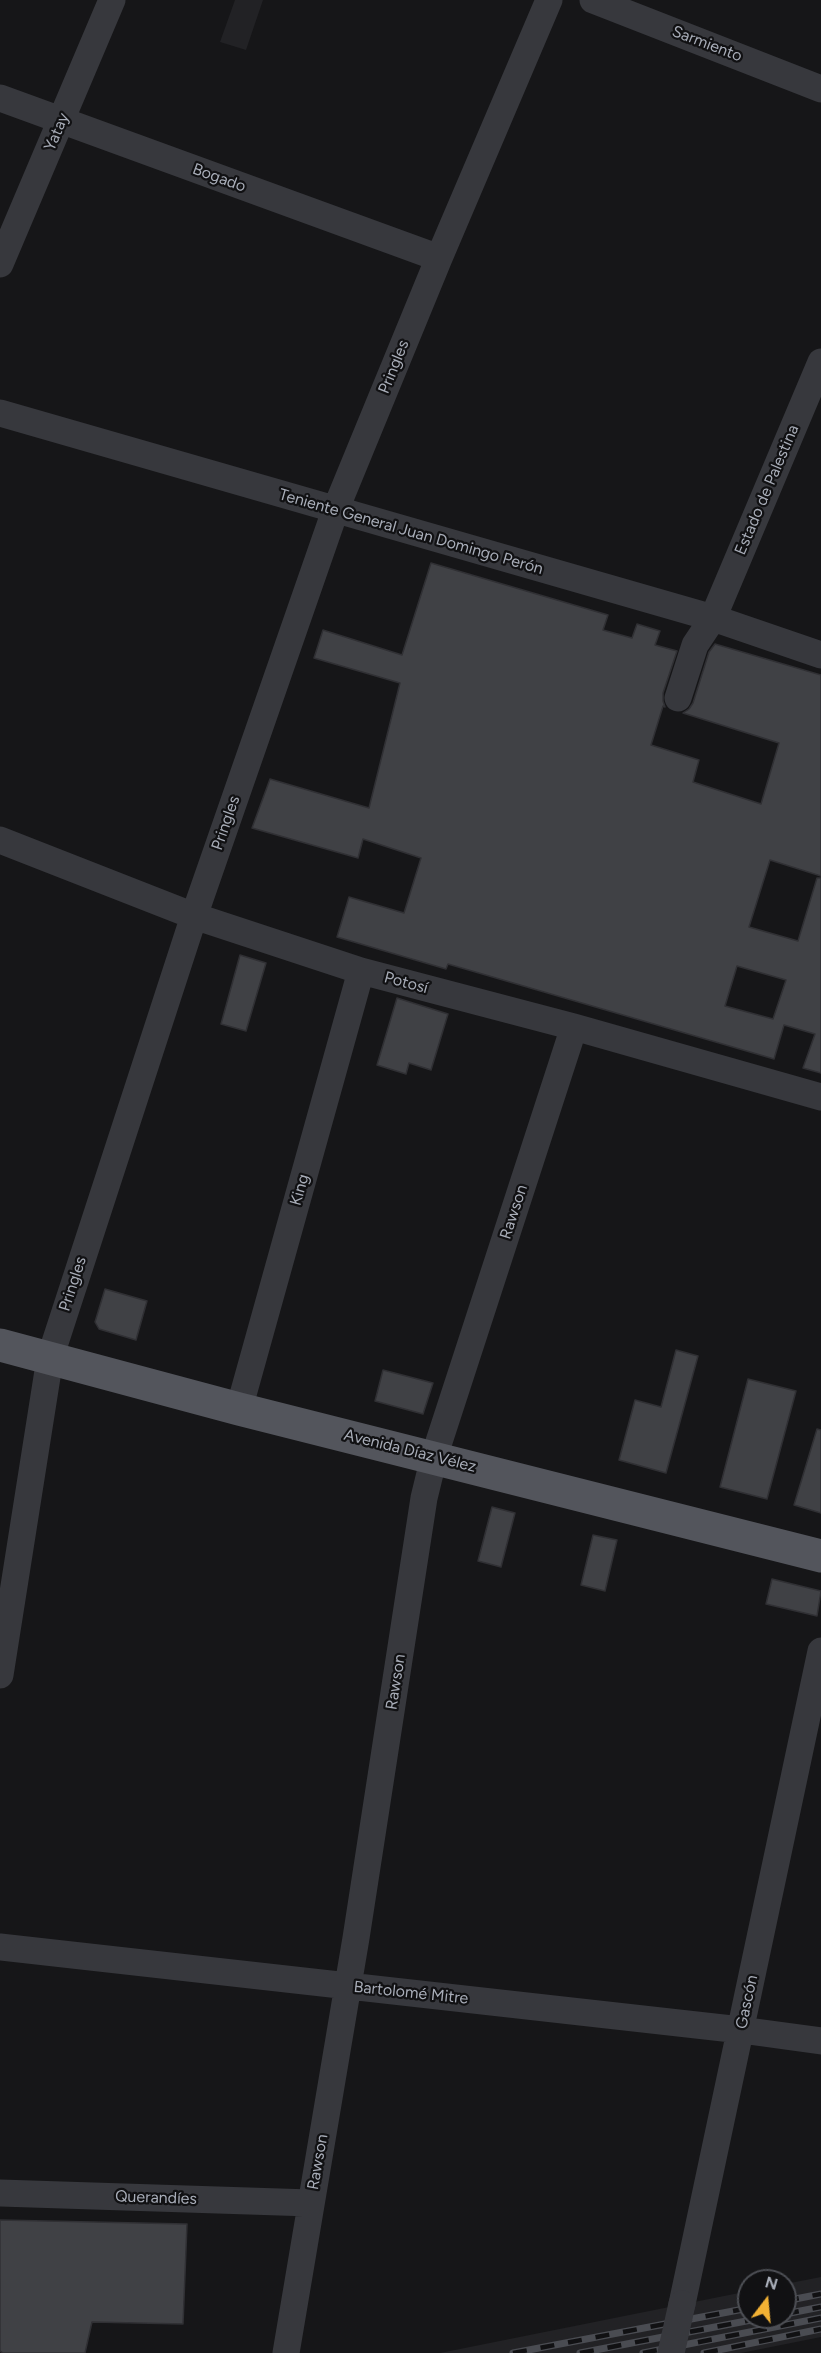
<!DOCTYPE html>
<html>
<head>
<meta charset="utf-8">
<style>
  body { margin:0 }
  #map { position:relative; width:821px; height:2353px; overflow:hidden; background:#161618; font-family:Figtree,sans-serif }
  canvas { display:block }
  .north { position:absolute; left:737px; top:2269px; width:60px; height:60px; box-sizing:border-box; background:#111113; border:2px solid #4d4f55; border-radius:50%; rotate:16deg; font-size:16px; font-weight:700; line-height:24px; text-align:center; color:#a8adb8 }
  .north::after { content:''; display:block; margin:auto; width:21px; height:27px; background:#f2b134; clip-path:polygon(50% 0,100% 100%,50% 72%,0 100%) }
</style>
</head>
<body>
<div id="map">
<canvas width="821" height="2353"></canvas>
<div class="north">N</div>
</div>
<script>
const ctx = document.querySelector('canvas').getContext('2d');
ctx.lineJoin = 'round';
function paint(path, color) { ctx.fillStyle = color; ctx.fill(path, 'evenodd'); }
function strokePath(path, color, width, dash) { ctx.strokeStyle = color; ctx.lineWidth = width; ctx.lineCap = dash ? 'butt' : 'round'; ctx.setLineDash(dash || []); ctx.stroke(path); }
function write(font, color, halo, rows, align = 'center') {
  ctx.font = font + ' Figtree,sans-serif'; ctx.lineWidth = 4.5; ctx.setLineDash([]); ctx.textBaseline = 'middle'; ctx.strokeStyle = halo; ctx.fillStyle = color; for (const [text, x, y, turn = 0] of rows) {
    ctx.save(); ctx.translate(x, y); ctx.rotate((+turn || 0) * Math.PI / 180); ctx.textAlign = isNaN(turn) ? turn : align; if (halo) ctx.strokeText(text, 0, 0); ctx.fillText(text, 0, 0); ctx.restore();
  }
}
const built = new Path2D(`
  M235,0H263L246,50L220,42Z
  M821,2277V2337L741,2353H440L749,2291V2317H785V2284Z`);
const building = new Path2D(`
  M431,563L608,615L603,630L632,638L637,624L660,631L655,645L677,651L663,693V701L665,707L663,706L651,745L699,760L693,782L761,804L779,743L683,713L689,709L693,703L709,652L715,644L821,675V876L770,860L749,927L798,941L817,878H821V1073L803,1068L815,1034L784,1025L774,1059L448,964L446,969L337,937L349,897L404,913L421,858L363,839L358,858L252,828L270,779L369,808L400,683L314,658L323,630L402,655ZM737,966L786,980L773,1019L725,1006Z
  M240,955L266,963L246,1031L221,1024Z
  M397,998L448,1014L431,1070L409,1063L406,1074L377,1065Z
  M105,1289L147,1301L136,1340L99,1329L95,1322Z
  M676,1350L698,1356L666,1473L619,1460L635,1400L661,1407Z
  M383,1370L433,1383L423,1414L375,1401Z
  M748,1379L796,1391L767,1499L720,1487Z
  M817,1429L821,1430V1513L794,1505Z
  M492,1507L515,1513L501,1567L478,1561Z
  M593,1535L617,1540L605,1591L581,1585Z
  M772,1579L821,1591L817,1616L766,1604Z
  M0,2220L187,2224L183,2324L92,2322L85,2353H3L0,2351Z`);
const minor = new Path2D(`
  M593,0L821,89
  M0,98L439,258
  M0,264L112,0
  M0,413L713,618L821,655
  M678,698L695,645L713,618L821,362
  M0,840L194,916L361,971L574,1027L821,1097
  M239,1409L361,971
  M0,1675L50,1358L194,916L335,511L439,258L549,0
  M0,1947L741,2030L821,2041
  M0,2193L311,2203
  M682,2304L821,1651
  M286,2353L356,1938L424,1498L434,1457L574,1027`);
const major = new Path2D(`
  M0,1345L239,1409L821,1556`);
const rail = new Path2D(`
  M785,2301L821,2294
  M785,2314L821,2307
  M513,2353L749,2308
  M580,2353L767,2317
  M643,2353L821,2318
  M704,2353L821,2329`);
const minorBridge = new Path2D(`
  M671,2353L682,2304`);
const streetNames = [
  ["Sarmiento",707,44,21],
  ["Yatay",57,132,-67],
  ["Bogado",219,178,20],
  ["Pringles",394,367,-68],
  ["Estado de Palestina",767,490,-67],
  ["Teniente General Juan Domingo Perón",411,532,16],
  ["Pringles",226,823,-71],
  ["Potosí",406,983,15],
  ["King",300,1190,-74],
  ["Rawson",514,1212,-72],
  ["Pringles",73,1284,-72],
  ["Avenida Díaz Vélez",410,1451,14],
  ["Rawson",396,1682,-81],
  ["Bartolomé Mitre",411,1993,6],
  ["Gascón",747,2002,-78],
  ["Rawson",318,2162,-80],
  ["Querandíes",156,2198,2]
];
paint(built, '#222225');
paint(building, '#404145');
strokePath(building, '#303034', 1.5);
strokePath(minor, '#37383d', 27);
strokePath(major, '#53555c', 33);
strokePath(rail, '#4a4c52', 7);
strokePath(rail, '#111113', 4.5, [14]);
strokePath(minorBridge, '#37383d', 27);
write('16px', '#a8adb8', '#111113', streetNames);
</script>
</body>
</html>
